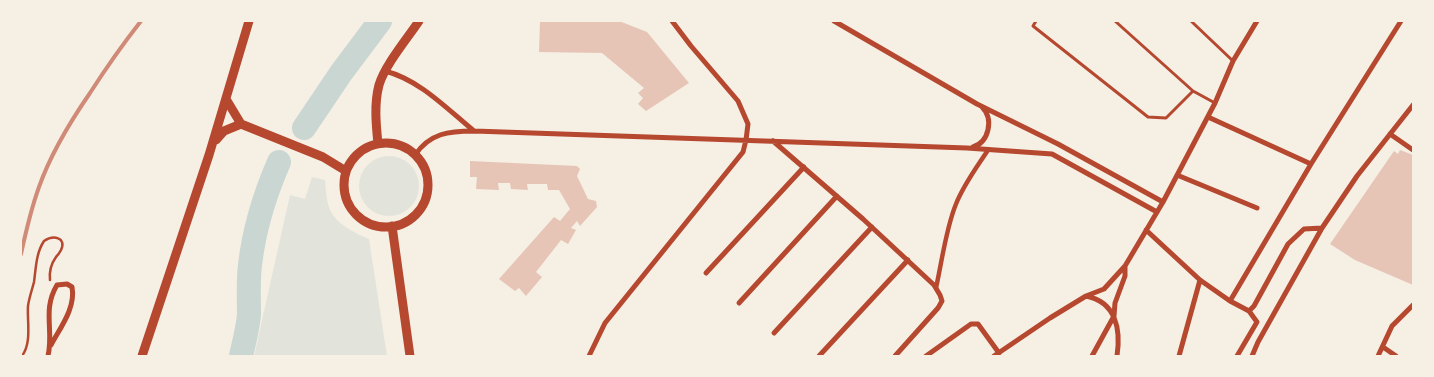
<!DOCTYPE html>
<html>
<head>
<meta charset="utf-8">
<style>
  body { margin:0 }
  #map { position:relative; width:1434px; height:377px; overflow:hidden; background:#f6efe4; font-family:"Zilla Slab",serif }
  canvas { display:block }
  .frame { position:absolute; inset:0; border:22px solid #f6efe4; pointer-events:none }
</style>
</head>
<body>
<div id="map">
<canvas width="1434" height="377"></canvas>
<div class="frame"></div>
</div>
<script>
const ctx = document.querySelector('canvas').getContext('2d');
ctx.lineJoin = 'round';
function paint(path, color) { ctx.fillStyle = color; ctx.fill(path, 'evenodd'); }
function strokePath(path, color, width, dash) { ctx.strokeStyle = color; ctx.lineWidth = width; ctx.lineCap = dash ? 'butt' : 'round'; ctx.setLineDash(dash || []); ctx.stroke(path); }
const green = new Path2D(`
  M359 186a30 30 0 1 1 60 0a30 30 0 1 1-60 0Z
  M312,177L325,180C326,192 326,205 333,215C340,226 357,234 369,239L387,356H254L290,195L305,199Z`);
const river = new Path2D(`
  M304,128L341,73L380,21
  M241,356C244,342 248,328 249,314C249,298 248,281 250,265C254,230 265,194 279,162`);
const building = new Path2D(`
  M540,21H619L647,32L689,83L646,111L638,104L643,98L638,93L644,88L602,53L539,52Z
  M1400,150L1413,155V285L1355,260L1330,244L1394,151L1398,154Z
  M470,161L577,166L580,169L577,176L588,199L596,201L597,207L580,226L577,221L571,228L576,230L568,244L561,240L536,272L542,277L526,296L519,288L515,291L499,279L554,217L560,221L570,209L559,190H548L547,184H527L528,190L511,189L510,183H498L499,190L476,189L477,177H470Z`);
const path = new Path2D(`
  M22,356C32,343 27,321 28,306C29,298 32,290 34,282C36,268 36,253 44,241C53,235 67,237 61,250C60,252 58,255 56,257C51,264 49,271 50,280`);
const service = new Path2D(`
  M1036,21L1033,26L1148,117L1166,118L1193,91
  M1115,21L1193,91L1215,103
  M1191,21L1233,61`);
const pedestrian = new Path2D(`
  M936,288C942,261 946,228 956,204C964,184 977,167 988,150`);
const minor = new Path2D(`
  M834,21L977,104L1058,144L1163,202
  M385,71C420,80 447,109 474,131L967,148L1052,154L1157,212
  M1208,117L1311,164
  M1390,134L1413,150
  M773,141L863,219L934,285L940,295L942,301L938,308L895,356
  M973,147C989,142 994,119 982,107
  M415,155C430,133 449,131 474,131
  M1177,175L1257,208
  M1146,230L1200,280L1230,301L1249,311L1257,322L1237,356
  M706,273L804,167
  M1086,296C1116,302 1121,329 1117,356
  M1230,301L1311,164L1401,21
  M739,303L837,196
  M1249,311L1254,306L1288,244L1304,229L1322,228
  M774,333L872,227
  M1383,347L1396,356
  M48,356C54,330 42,310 57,285L67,284L72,287C76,308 60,328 51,345
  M589,356L605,323L743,152L746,140L748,124L738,101L691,46L672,21
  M819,356L908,260
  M926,356L971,324H978L999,353
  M994,356L1050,318L1086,296L1104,289L1125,266L1163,202L1215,103L1233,61L1257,21
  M1092,356L1114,316L1115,303L1125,276V266
  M1179,356L1200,280
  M1252,356L1258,342L1322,228L1357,176L1413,105
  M1378,356L1392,326L1413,305`);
const secondary = new Path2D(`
  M226,99L241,124L323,157L346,171
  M216,140L224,131L241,124
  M344 185a42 42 0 1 1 84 0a42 42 0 1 1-84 0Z
  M378,144C376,124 374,104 379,85C385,65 407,39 419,21
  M392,226L410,356
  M142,356L209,155L249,21`);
const rail = new Path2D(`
  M21,254C26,231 31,209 39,187C51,153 70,122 90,93C106,68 123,44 141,21`);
paint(green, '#e2e4dc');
strokePath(river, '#c9d6d2', 24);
paint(building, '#e6c5b7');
strokePath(path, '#b5482f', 2.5);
strokePath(service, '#b5482f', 3);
strokePath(pedestrian, '#b5482f', 4.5);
strokePath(minor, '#b5482f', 5);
strokePath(secondary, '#b5482f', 9);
strokePath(rail, '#cf8b77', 4);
</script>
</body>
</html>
